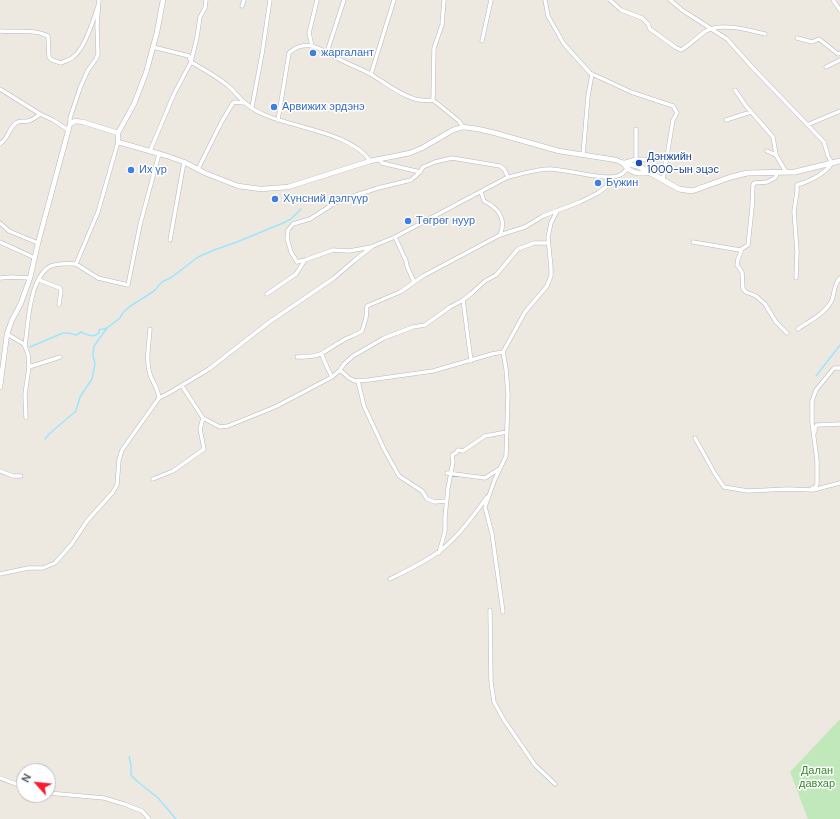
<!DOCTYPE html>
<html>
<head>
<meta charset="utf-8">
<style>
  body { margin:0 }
  #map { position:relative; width:840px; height:819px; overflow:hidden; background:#eee9e0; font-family:"DM Sans",sans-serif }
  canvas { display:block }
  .north { position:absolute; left:16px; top:763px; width:40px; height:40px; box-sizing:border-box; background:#fff; border:1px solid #bdbfc1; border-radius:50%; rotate:297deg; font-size:11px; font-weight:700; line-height:16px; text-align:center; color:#595f63 }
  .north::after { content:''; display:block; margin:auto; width:14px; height:18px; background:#f91b2c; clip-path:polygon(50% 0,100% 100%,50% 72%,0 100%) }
</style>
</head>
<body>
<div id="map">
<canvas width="840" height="819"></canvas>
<div class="north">N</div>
</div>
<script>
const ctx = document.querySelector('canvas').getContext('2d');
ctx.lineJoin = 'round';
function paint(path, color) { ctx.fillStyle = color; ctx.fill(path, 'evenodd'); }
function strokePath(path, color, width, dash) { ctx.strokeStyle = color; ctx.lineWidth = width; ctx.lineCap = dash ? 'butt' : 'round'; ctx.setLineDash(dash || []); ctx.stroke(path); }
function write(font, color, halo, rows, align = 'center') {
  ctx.font = font + ' "DM Sans",sans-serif'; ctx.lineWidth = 3; ctx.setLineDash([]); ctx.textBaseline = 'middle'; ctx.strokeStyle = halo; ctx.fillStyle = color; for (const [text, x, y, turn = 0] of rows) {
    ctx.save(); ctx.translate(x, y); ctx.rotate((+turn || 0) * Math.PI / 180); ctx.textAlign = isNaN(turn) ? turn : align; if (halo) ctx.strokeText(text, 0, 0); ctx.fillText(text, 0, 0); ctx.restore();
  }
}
const green = new Path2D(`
  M840,719V819H808L790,772Z`);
const stream = new Path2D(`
  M30,347L63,333H68L76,335L81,332C88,335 93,338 99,333V330L107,328
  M816,376L840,345
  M45,439L49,434L76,411L80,397L92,379L95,364L93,356L94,346L107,328L120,318L123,313L129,307L154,291L162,282L172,277L198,257L214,250L237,242L283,223L291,219L301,209
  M129,757L131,765V775L138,782L158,798L176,819`);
const minor = new Path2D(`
  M206,0L205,8L200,17L197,37L191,62C203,69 216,76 227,85C233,89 237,96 242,100C248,106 258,112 265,115C295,128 352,133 370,161
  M545,0L548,16L564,44L590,73L631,92L673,106L677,113L673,120L663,180
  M610,0L621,10L642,18L648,24L650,29L675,47L681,50C690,45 697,37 706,31C721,22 749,30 765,34
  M670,0L682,10L727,39L752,67L824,142L828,156L832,163C824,175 810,181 797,185V192L794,211L797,252L796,278
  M833,0L840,10
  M242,6L244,0
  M0,31C14,32 36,29 48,36L49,57L52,60L61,63C65,61 70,60 73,57C84,50 94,19 98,6
  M797,38L812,42L819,39L838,54L840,53
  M482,41L491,0
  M312,46L309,33L317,0
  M327,52L344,0
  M826,67L840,60
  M371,74L394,0
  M0,89L40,114L53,120L68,130
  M735,90L746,106L773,137L776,155L786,172
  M433,100L434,48L442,25L444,0
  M252,107L262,54L270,0
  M278,120L289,53C306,37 322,50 339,59C350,65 362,69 372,75C390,86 411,104 433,100L459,121L463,127
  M726,120L751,112
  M70,124V118L80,88L88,70L96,59L98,54L97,25L99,0
  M807,125L840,111
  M118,142L98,212L76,264L98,278L128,285L140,225L159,154
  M0,144C9,138 8,129 16,123C20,120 23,122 28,121C33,120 36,117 40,114
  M150,151L174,94L191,62L189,56L153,47
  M767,151L776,155
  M583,155L588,96L592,74
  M379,159L382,163L420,172L423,167L435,162L452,158L500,166L504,169L508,177
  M636,159V129
  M623,163L636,159L667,160
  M198,169L222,121L233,103L235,102L244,103
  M481,192L484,201C498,208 507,219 500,235
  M0,223L9,231L38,243
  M395,237L406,261L407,266L414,282
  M170,240L184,162
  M0,242L35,258
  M693,242L740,250L748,245L752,208L753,185L754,183L767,182L775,178L778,172
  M371,247L349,251L333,250L305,260L297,262L291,252L287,238L288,230L293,224L310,219L338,201L378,188L411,180L420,172
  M742,249L738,259L737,265L742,272L743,289L746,292L756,296L765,304L776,322L787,333
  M0,278L11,277L30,278
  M39,280L60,288L61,290L59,305
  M267,294L296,274L305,260
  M150,329C149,344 145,362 151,377C154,384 158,389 159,398
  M798,329C808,322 824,314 831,302C835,295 833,285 840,278
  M7,334L24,344L28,354L29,367L25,394L26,418
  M25,346C28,325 29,280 49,267C57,262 68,264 76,264
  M322,355L327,367L332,377L340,370L344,364L353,356L384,338L413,327L425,325L450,307L463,300
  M297,357C323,357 321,353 342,341C348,337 356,335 362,331L366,318L367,306L400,292L423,276L500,235L525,227L543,216L580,202L598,193L606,187L613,177
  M471,361L463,300L472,293L485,281L496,275L518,249L534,243H548
  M29,367L60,357
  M340,370L349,378L355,381L369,380L433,371L492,354L503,352
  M358,381L364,406L384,449L399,476L422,491L427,499L435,502L446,501
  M203,418L220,427L228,426L275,407L332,377
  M815,432V427L817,425L840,424
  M695,438L715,474L724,487L748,491L788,489L813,490L840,483
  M0,471L13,476H21
  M447,473L485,478L499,469
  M153,479L173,471L204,449L200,429L203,418L182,386
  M812,488H815L817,484V460L812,423V401L816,390L834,368H840
  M439,553L445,531V517L448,488L453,462L452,455L456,453L458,450L463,451L485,436L507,432
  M0,574L28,568H43L55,563L71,545L87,521L113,492L117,485L119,460L122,450L159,398L169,393L209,369L268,323L334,278L355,260L373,246L395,237L508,177C522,174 536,169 550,169C566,169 608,182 620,175C623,174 625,171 627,169
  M390,579C406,571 423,563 437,553C455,541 475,514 487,497
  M490,610L491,682L494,702L504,720L535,765L555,784
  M503,612L492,534L485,507L495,479L506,456L508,394L506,369L503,352L525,312L547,286L551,276V268L548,237L551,223L557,211
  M0,778L24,787
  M48,793L104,798L124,804L142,811L149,819`);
const tertiary = new Path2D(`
  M163,0L157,32L146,73L134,104L118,133V142L167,156L184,162L205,173L238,186L261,189L288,187L370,161L410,153L422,148L453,130L463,127L478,129L495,133L559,151L616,160L623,163C630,174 639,174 651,173
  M0,387L7,334L12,320L21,303L30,278L38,243L70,124L75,121L83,122L118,133`);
const secondary = new Path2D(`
  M623,163L638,166L679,189L692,191L731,177L747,173L795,172L840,161`);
const markers = [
  [313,53,4,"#3f7fe0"],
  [274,107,4,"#3f7fe0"],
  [639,163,4,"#1a4fb4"],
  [131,170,4,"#3f7fe0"],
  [598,183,4,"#3f7fe0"],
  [275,199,4,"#3f7fe0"],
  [408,221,4,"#3f7fe0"]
];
const shopNames = [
  ["жаргалант",321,53],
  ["Арвижих эрдэнэ",282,107],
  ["Их үр",139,170],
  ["Бүжин",606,183],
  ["Хүнсний дэлгүүр",283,199],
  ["Төгрөг нуур",416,221]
];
const transitNames = [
  ["Дэнжийн",647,157],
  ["1000-ын эцэс",647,170]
];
const parkNames = [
  ["Далан",817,771],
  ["давхар",817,784]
];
paint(green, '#c1e8ba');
strokePath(stream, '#9fe4ff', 1.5);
strokePath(minor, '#b3b8bd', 4.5);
strokePath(tertiary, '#b3b8bd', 5.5);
strokePath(secondary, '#b2b8bd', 6);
strokePath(minor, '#fff', 3.5);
strokePath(tertiary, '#fff', 4.5);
strokePath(secondary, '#fff', 5);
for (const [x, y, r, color] of markers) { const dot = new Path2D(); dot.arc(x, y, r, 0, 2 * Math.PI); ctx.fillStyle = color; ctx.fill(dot); strokePath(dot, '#fff', 1.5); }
write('11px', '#366cbe', '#fff', shopNames, 'left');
write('11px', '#164399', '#fff', transitNames, 'left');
write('11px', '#36872d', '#fff', parkNames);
</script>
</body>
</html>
